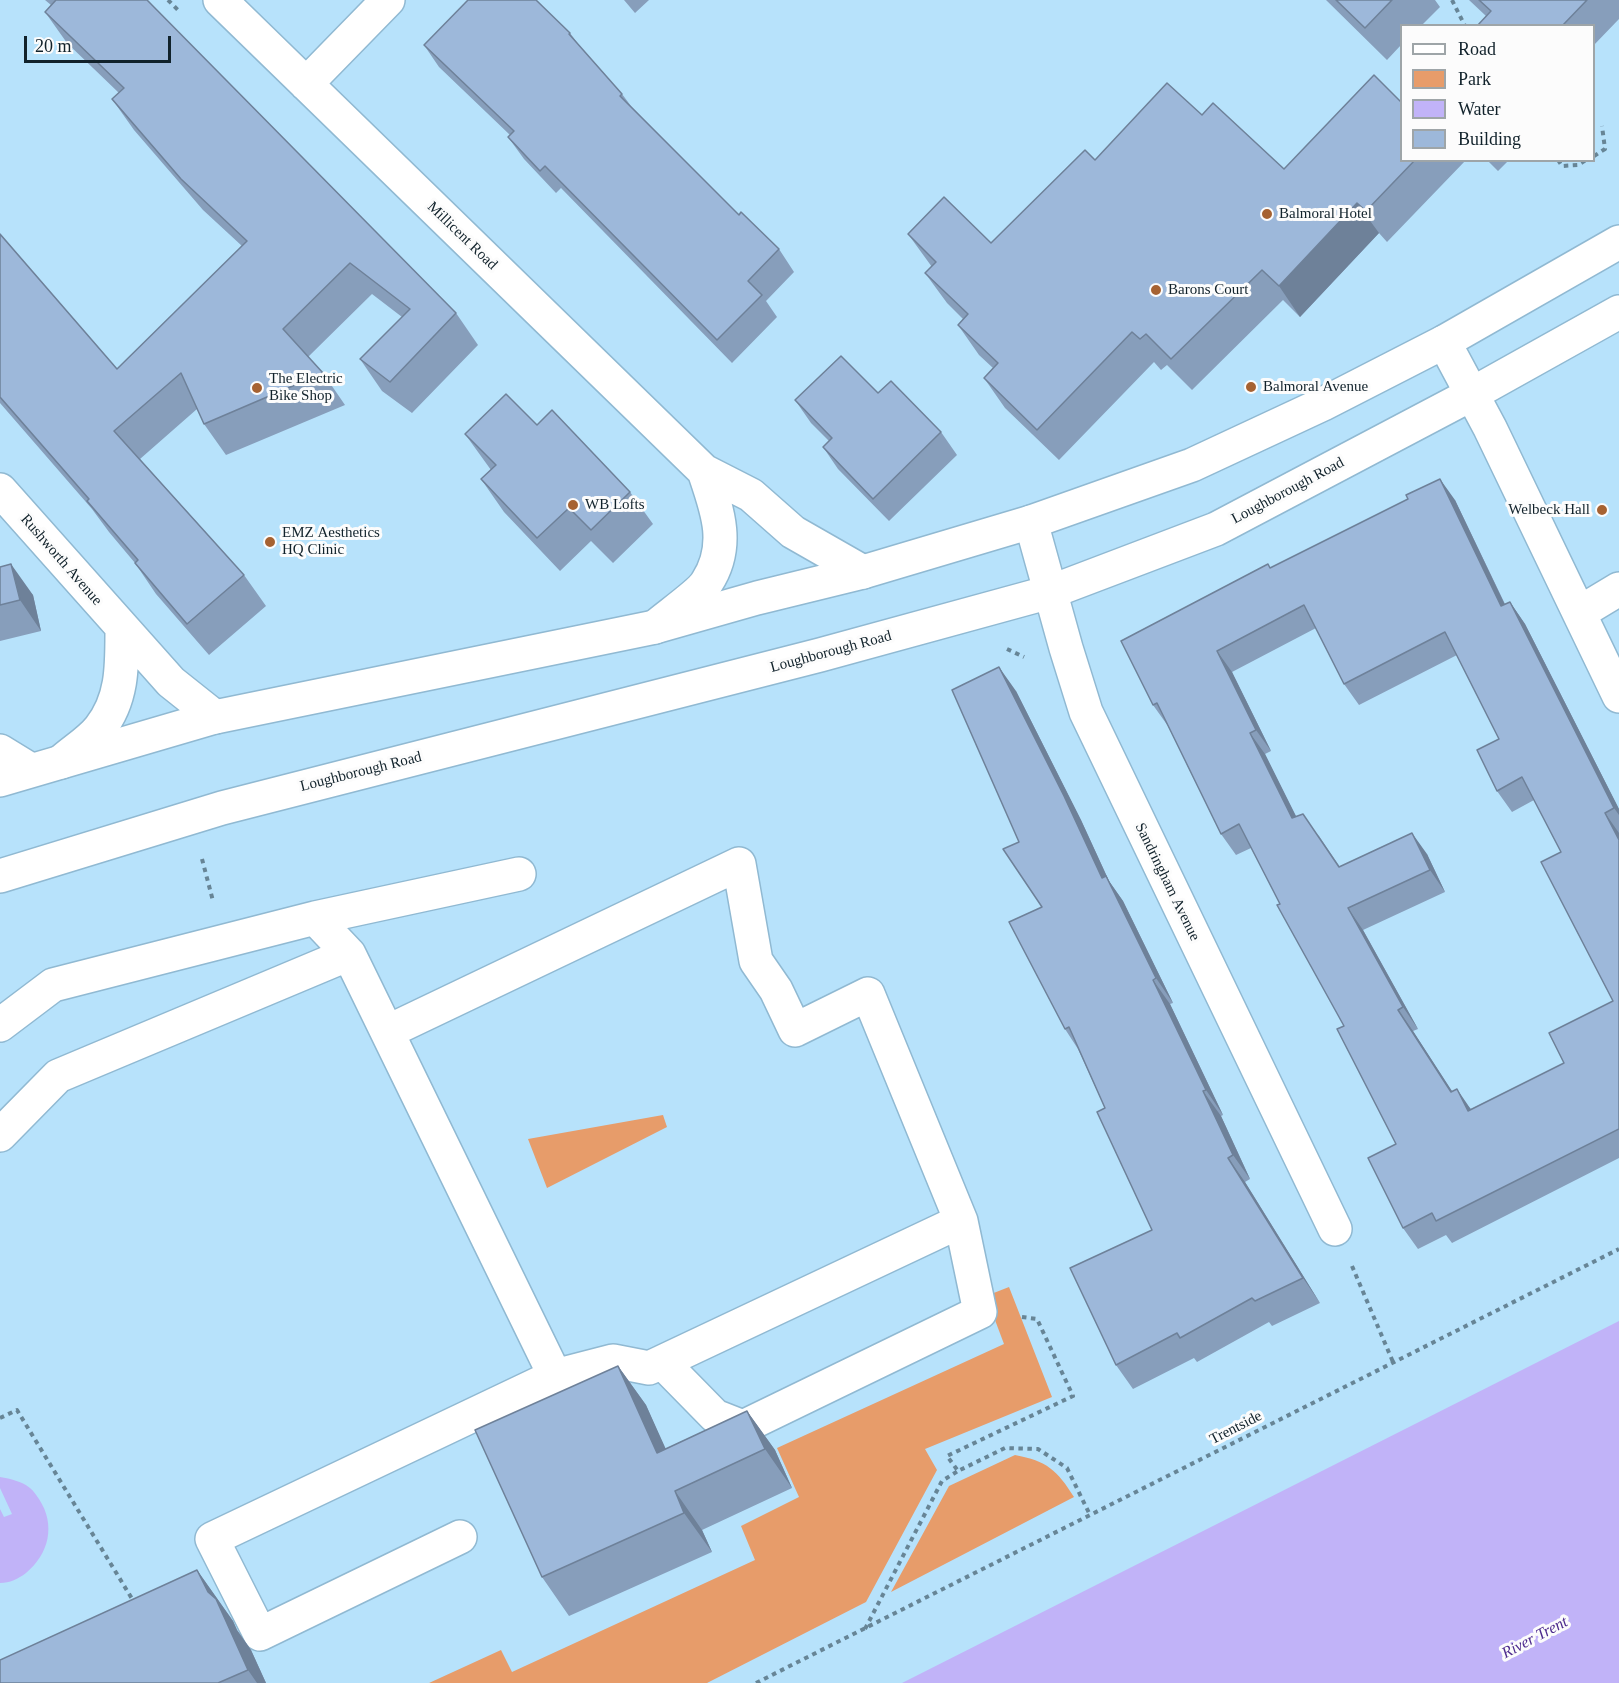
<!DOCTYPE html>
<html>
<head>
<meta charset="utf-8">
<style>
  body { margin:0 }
  #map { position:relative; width:1619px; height:1683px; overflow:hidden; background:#b7e2fb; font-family:"Times New Roman",serif }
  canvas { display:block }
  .legend { position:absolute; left:1400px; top:24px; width:195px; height:138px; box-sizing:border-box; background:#fcfcfc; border:2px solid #9ea5a8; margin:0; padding:8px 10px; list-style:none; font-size:18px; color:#11222b }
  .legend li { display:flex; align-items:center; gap:12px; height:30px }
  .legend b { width:30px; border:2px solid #9ea5a8 }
  .scale { position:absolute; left:24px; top:36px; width:147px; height:27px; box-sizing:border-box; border:3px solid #11222b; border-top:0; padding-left:8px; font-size:18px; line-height:21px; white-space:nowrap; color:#11222b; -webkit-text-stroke:4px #fcfcfc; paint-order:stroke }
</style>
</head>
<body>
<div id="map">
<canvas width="1619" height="1683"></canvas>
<ul class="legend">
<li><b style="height:8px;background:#fff"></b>Road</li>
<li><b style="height:16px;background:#e79c6a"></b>Park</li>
<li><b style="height:16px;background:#c1b3f8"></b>Water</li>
<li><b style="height:16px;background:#9db8da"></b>Building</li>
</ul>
<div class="scale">20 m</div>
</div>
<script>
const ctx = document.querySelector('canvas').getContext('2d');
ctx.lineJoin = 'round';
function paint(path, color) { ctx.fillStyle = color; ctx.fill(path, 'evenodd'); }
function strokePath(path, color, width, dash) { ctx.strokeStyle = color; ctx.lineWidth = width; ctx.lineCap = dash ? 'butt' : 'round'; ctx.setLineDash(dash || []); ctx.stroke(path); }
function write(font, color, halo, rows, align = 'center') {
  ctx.font = font + ' "Times New Roman",serif'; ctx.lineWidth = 6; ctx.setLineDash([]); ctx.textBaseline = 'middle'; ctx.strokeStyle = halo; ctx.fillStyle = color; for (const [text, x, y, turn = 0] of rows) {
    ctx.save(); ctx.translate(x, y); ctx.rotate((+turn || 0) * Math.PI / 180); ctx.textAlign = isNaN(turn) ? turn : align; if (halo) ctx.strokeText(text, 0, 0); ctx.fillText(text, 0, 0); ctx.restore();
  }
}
const green = new Path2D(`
  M663,1115L667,1127L547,1188L528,1139Z
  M1009,1287L1052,1397L925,1449L937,1470L866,1602L707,1683H429L501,1650L512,1672L755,1560L741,1526L799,1497L777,1448L1004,1344L986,1296Z
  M1015,1455C1047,1461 1057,1470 1074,1497L891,1592L949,1486Z`);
const water = new Path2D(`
  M1619,1321V1683H902Z
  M0,1477C11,1479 21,1481 30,1488C34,1491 36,1495 39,1499C56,1525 49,1554 26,1573C18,1579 10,1583 0,1583V1509L4,1517L12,1514L0,1488Z`);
const path = new Path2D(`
  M168,0L178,10
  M1452,0L1465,26
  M1594,156L1605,149L1602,126
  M1558,160L1562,166L1578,165L1586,160
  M1007,649L1024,657
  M202,859L213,901
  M1352,1266L1393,1362
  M1022,1317L1037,1319L1073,1396L947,1456L958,1471L1005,1448L1038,1449L1067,1468L1090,1515
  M0,1418L17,1410L134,1602
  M865,1629L942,1481L958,1471
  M756,1683L1619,1249`);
const minor = new Path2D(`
  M220,0L704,471L751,495L793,532L863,572
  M306,84L388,0
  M1444,342L1490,428L1619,696
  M0,490L171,682L215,717
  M1031,522L1066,648L1086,712L1335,1229
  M1579,613L1619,589
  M655,627C666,617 701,593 707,582C731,545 717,509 704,471
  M0,751L31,770
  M61,762C73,751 90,741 100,728C123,699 122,665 122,629
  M315,918L349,954L555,1376L613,1361L649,1368L662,1362
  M0,1025L53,985L315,918L519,874
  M387,1032L739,864L756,961L776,990L795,1030L868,994L961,1221L980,1312L743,1427L715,1416L662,1362L961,1221
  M0,1135L58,1076L349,954
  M460,1537L260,1634L212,1539L555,1376`);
const major = new Path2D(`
  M0,780L215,717L655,627L757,598L863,572L1031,522L1192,465L1323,404L1444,342L1619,242
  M0,876L222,808L820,655L1050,592L1216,529L1472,394L1619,312`);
const wall = new Path2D(`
  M45,0H147L456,313L478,345L412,413L382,391L360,359L402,317L372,294L308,357L323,373L345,405L226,455L204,424L197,409L140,459L244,575L266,606L209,655L156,594L135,563L109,532L92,509L0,403V234L117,369L242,246L203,210L134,130L112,99L119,93L67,43L45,12L51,5Z
  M624,0H649L635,13Z
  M1326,0H1435L1440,7L1421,26H1401V45L1387,60Z
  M1469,0H1619V19L1593,46V26H1477L1486,16Z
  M570,33L581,48L622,94L631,106L739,215L779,249L794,272L766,301L777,317L732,363L561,188L556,193L524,159L508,137L510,135L439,67L424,45Z
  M1202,115L1284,169L1401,160H1466L1387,242L1379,233L1300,317L1283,300L1192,390L1167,365L1161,370L1154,362L1059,460L1005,408L984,378L993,368L979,355L958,325L963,319L947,303L925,273L932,267L908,234L991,243L1095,160Z
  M1487,160H1509L1498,171Z
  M878,393L941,432L957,455L889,521L838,469L823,447L829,441L811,423L795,400Z
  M537,425L630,492L653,524L613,563L591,541L560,571L504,512L481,479L491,470L465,434Z
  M1455,500L1505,604L1510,602L1525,624L1619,809V1158L1452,1243L1446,1235L1418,1249L1403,1228L1396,1144L1344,1026L1251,848L1236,855L1221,834L1168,726L1153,705L1271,568ZM1316,628L1344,684L1359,705L1457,655L1499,739L1497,791L1512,812L1534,800L1561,852L1613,1001L1564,1063L1471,1109L1452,1091L1413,1031L1418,1029L1363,930L1445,892L1427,854L1340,867L1319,836L1296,817L1265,754L1271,751L1232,672Z
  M0,567L33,595L41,631L0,641Z
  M1016,691L1081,820L1109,881L1123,901L1173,1003L1170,1004L1223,1115L1221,1116L1250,1179L1245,1182L1320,1303L1272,1326L1269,1322L1197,1362L1194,1358L1133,1389L1116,1365L1152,1230L1105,1108L1078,1049L1065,1029L1042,907L1019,842Z
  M618,1366L646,1405L665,1449L747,1411L775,1450L792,1488L702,1530L712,1552L569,1616L542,1577Z
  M197,1570L233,1621L237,1630L251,1650L266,1683H0Z`);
const shadedWall = new Path2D(`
  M1357,203L1379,233L1300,317L1279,286Z
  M1440,479L1455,500L1516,628L1501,606Z
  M11,564L33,595L41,631L20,600Z
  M1510,602L1525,624L1619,809V815L1614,808Z
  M1217,651L1232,672L1271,751L1256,730Z
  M999,667L1016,691L1081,820L1109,881L1123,901L1173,1003L1156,978L1102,878Z
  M1250,733L1265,754L1308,840L1292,818Z
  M1605,813L1619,833V840Z
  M1412,833L1427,854L1445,892L1430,870Z
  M1348,908L1363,930L1418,1029L1403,1007Z
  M1153,980L1170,1004L1223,1115L1206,1090Z
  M1398,1010L1413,1031L1466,1113L1451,1092Z
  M1457,1089L1472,1111H1468Z
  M1203,1091L1221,1116L1250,1179L1233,1155Z
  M1228,1158L1245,1182L1320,1303L1303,1278Z
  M618,1366L646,1405L683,1487L657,1453Z
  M747,1411L775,1450L792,1488L765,1449Z
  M675,1491L702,1530L712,1552L684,1513Z
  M197,1570L233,1621L237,1630L251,1650L266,1683H257L248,1670Z`);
const building = new Path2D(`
  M56,0H147L456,313L390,382L360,359L410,309L350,263L283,329L323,373L204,424L181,373L114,431L244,575L187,624L135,563L138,560L87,501L89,499L0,397V234L117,369L247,241L181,179L112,99L124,88L45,12Z
  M468,0H536L570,33L569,34L622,94L620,96L739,215L741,212L779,249L748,281L762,295L717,340L545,166L540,171L508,137L514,131L424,45Z
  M1336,0H1392L1365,28Z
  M1479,0H1587L1562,26H1477L1491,11Z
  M1374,75L1401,102V160H1415L1366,211L1357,203L1279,286L1262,270L1171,359L1146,334L1140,339L1132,332L1037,430L984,378L998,363L958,325L968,314L925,273L936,262L908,234L944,197L991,243L1085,150L1095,160L1167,83L1202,115L1213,103L1284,169Z
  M841,356L878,393L891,381L941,432L873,499L823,447L832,438L795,400Z
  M506,394L537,425L552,410L630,492L591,530L569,508L537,538L481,479L496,465L465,434Z
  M1440,479L1501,606L1510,602L1614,808L1605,813L1619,840V1129L1436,1221L1432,1213L1403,1228L1368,1158L1396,1144L1337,1029L1344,1026L1277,905L1280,904L1239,824L1221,834L1157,703L1153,705L1121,641L1268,564L1270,568L1408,499L1406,495ZM1304,605L1344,684L1445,632L1499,739L1477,750L1497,791L1522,777L1561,852L1541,862L1613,1001L1549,1033L1564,1063L1468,1111L1457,1089L1451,1092L1398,1010L1403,1007L1348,908L1430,870L1412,833L1339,867L1303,814L1292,818L1250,733L1256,730L1217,651Z
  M11,564L20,600L0,605V567Z
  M999,667L1064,796L1102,878L1106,876L1156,978L1153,980L1206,1090L1203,1091L1233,1155L1228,1158L1303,1278L1255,1301L1252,1298L1180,1338L1177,1333L1116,1365L1070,1268L1152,1230L1097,1112L1105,1108L1069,1027L1065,1029L1009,922L1042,907L1003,849L1019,842L952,690Z
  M618,1366L657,1453L747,1411L765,1449L675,1491L684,1513L542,1577L475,1430Z
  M197,1570L208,1592L216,1599L248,1670L218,1683H0V1660Z`);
const markers = [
  [1267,214,6,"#a66232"],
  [1156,290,6,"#a66232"],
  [1251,387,6,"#a66232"],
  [257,388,6,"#a66232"],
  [573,505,6,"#a66232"],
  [1602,510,6,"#a66232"],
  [270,542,6,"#a66232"]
];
const poiNames = [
  ["Balmoral Hotel",1279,214],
  ["Barons Court",1168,290],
  ["The Electric",269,379],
  ["Bike Shop",269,396],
  ["Balmoral Avenue",1263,387],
  ["WB Lofts",585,505],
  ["Welbeck Hall",1590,510,"right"],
  ["EMZ Aesthetics",282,533],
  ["HQ Clinic",282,550]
];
const streetNames = [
  ["Millicent Road",462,236,44],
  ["Loughborough Road",1288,491,-28],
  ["Rushworth Avenue",61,560,49],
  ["Loughborough Road",831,652,-15],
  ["Loughborough Road",361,772,-14],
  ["Sandringham Avenue",1167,882,64],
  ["Trentside",1236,1428,-27]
];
const waterNames = [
  ["River Trent",1535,1638,-28]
];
paint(green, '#e79c6a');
paint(water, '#c1b3f8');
strokePath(minor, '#90b9d2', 36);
strokePath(major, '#90b9d2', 36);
strokePath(path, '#678596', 4, [4.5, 4.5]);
strokePath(minor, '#fff', 33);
strokePath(major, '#fff', 33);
paint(wall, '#879ebb');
paint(shadedWall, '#6e8199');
paint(building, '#9db8da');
strokePath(building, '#6e8199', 1.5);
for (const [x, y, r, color] of markers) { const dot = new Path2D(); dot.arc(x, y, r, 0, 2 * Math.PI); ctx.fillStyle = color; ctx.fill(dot); strokePath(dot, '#fcfcfc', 2); }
write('15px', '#11222b', '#fcfcfc', poiNames, 'left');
write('15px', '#11222b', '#fcfcfc', streetNames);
write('italic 16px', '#4d2b8d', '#fcfcfc', waterNames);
</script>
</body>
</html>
